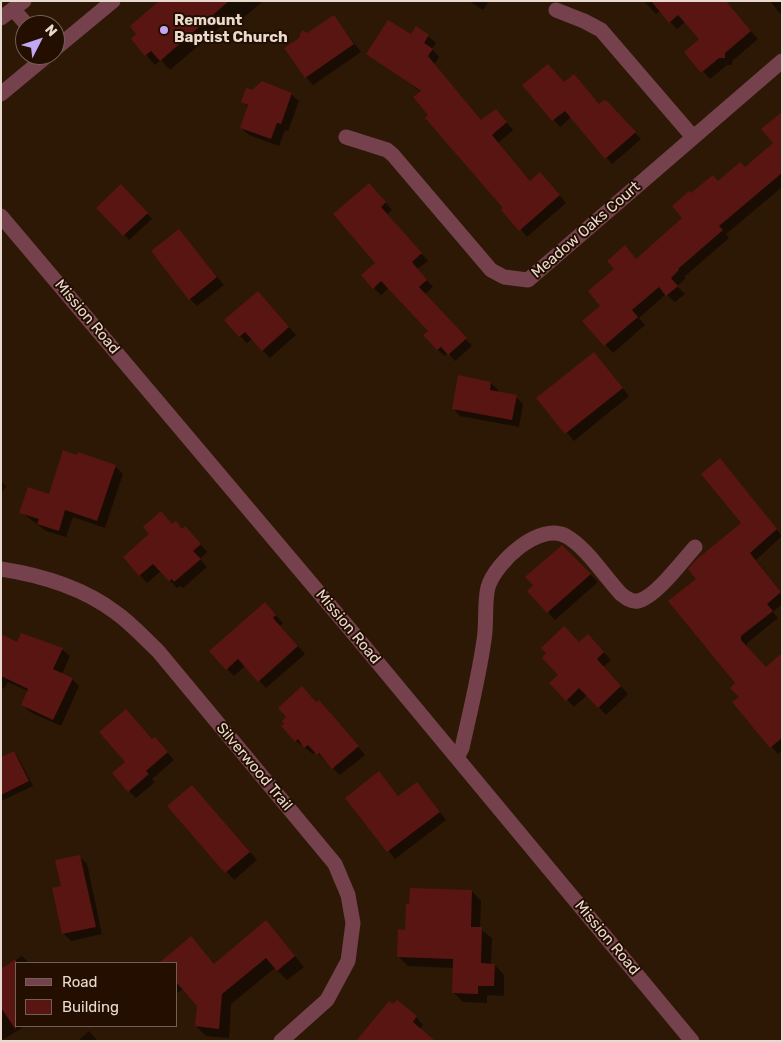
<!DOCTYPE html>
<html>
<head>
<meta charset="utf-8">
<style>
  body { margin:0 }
  #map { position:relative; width:783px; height:1042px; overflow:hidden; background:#2d1806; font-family:Rubik,sans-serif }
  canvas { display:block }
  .frame { position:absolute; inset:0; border:2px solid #e9dacf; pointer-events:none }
  .legend { position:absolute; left:15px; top:962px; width:162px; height:65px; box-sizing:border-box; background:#230e00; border:1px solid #726053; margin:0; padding:6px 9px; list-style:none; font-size:15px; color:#e9dacf }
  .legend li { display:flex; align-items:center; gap:10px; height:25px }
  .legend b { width:25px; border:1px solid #726053 }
  .north { position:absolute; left:15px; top:15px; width:50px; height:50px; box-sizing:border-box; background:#230e00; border:1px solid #726053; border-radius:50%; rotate:49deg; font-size:14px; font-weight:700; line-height:20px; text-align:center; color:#e9dacf }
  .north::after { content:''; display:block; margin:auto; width:18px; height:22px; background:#c3a7f2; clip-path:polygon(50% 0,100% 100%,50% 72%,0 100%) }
</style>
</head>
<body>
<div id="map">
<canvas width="783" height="1042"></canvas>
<div class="frame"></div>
<ul class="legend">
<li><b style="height:6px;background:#74414c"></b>Road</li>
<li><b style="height:14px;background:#591512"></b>Building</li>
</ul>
<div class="north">N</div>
</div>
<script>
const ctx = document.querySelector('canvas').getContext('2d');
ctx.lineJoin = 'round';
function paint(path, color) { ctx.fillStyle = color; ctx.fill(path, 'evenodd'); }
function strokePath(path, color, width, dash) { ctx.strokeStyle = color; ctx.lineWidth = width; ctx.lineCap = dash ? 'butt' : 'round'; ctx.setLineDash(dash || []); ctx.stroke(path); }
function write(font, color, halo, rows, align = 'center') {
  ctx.font = font + ' Rubik,sans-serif'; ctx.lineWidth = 4; ctx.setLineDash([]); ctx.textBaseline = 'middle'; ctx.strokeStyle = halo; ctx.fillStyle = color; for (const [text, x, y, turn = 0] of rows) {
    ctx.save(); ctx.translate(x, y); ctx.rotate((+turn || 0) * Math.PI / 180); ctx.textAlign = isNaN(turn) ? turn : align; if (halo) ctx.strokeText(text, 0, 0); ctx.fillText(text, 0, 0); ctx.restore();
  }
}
const shadow = new Path2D(`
  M161,1H263L234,26L228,20L170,70L161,60L155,65L146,55Z
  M469,1H489L483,10Z
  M644,1H697L736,14L758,39L732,61V65H727L710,79L685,52L700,39L685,22L677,29L660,11L656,14Z
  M770,1H782V15L777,10Z
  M334,16L361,52L313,85L306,77L307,35Z
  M411,35L428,36L436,43L432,49L439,57L434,65L482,121L503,118L513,130L498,143L531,182L547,181L566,203L527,237L430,115L421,92L368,54Z
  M564,84L600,105L604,102L641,139L612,164L571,117L560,127L524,85Z
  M252,91L291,94L299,101L288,131L285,130L279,146L249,135L241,128L249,108L243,102Z
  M782,121V187L726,234L729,238L684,277L686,278L677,286L685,294L675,302L666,294L639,318L645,325L613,353L584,321L602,306L637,260L684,218L691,195L745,169L775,143Z
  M121,186L152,219L129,240L98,208Z
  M375,191L392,210L387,214L428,261L417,269L433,287L425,294L472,346L455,361L448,353L445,356L438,350L425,335L430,331L389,288L381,295L374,288L377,263Z
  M179,230L224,285L197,306L190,299Z
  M265,300L296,335L270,358L252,339L247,343L240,336Z
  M601,361L629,396L574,441L538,398Z
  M491,383L498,390V393L516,397L523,404L519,427L460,416L453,408Z
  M115,466L123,474L105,528L73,517L66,537L46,531L21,512L50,495Z
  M727,467L782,536L756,560L782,593V604L773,612L778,618L747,643V648L766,669L782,658V750L778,754L734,703L740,697L737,683L698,579L743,523Z
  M1,481L6,486L1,494Z
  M172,526L193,536L207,552L200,559L207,567L183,588L180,586L177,588L161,571L147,583L124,557Z
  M562,546L598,582L555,620L529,591Z
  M272,611L283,623L280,626L305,654L266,688L245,666L234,676L227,669Z
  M22,635L62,649L70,656L62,674L72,679L79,686L61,726L30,712L22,704L28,691L8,682L4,689L1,687V642L18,643Z
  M595,643L611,660L603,667L628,694L606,715L587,695L574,707L551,683L560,675L580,644Z
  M317,703L326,709L365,755L340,775L316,752L313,754L296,741Z
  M153,740L162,746L174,760L152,779L155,782L136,798L129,791Z
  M14,752L18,757L33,786L1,801V759Z
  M379,773L399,797L417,783L446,820L395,859L346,798Z
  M192,786L257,860L234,880L169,807Z
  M80,857L87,864L102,934L71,941L63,933L62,887Z
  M472,891L481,901L480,929L492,938L491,965H495L504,975V996L487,995V1003L463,1002L453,992L454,968L408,966L398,956L407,931Z
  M275,932L304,967L287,980L275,968L231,1004L229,1038L206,1036L196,1026L198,1005L184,988L176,994V963H161L191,938L215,965Z
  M22,956L29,963H16V1026H25L1,1041V970Z
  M393,1006L416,1017L423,1025L420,1029Z
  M89,1031L98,1041H78Z`);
const building = new Path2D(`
  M159,1H229L160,61L151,51L145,56L131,39L136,34L130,26Z
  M651,1H726L751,31L725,53V58H719L701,73L684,52L699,39L678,15L669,23Z
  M334,15L354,44L305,78L284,48L299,38L302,30L307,33Z
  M388,20L411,34L416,26L429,35L424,43L433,49L428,56L481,120L496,109L507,122L492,135L530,181L540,172L560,195L519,231L501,210L503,208L425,118L428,115L413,97L421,91L366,54Z
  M548,64L564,82L574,74L599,104L604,100L608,102L636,132L605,159L565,111L552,121L522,85Z
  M262,81L292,93L281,124L277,123L271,139L240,128L248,105L241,102L246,88L252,90Z
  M782,112V173L719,226L723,230L678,269L679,270L671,278L678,286L666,296L659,287L632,310L638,317L604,346L582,321L600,306L588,291L614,269L607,261L625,245L636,259L682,218L672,206L689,191L691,193L713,175L718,181L740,162L745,167L773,143L761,129Z
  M369,183L386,202L381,207L422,253L412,262L427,280L419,287L467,338L448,355L441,347L437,350L423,335L428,331L381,281L373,289L361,275L375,263L333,214Z
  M121,184L148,213L123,236L96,208Z
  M179,229L217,277L189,300L151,251Z
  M258,291L289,327L262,351L245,332L239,337L224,320Z
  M594,352L623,388L565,434L536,398Z
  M458,375L491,382L490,390L517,395L512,420L452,409Z
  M63,450L77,455L78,452L116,465L97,521L65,510L59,531L37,524L39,519L19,513L28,487L49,494Z
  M720,458L777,529L750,553L781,592L767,604L773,611L741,636V640L766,667L782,653V738L770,748L732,702L739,697L730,688L735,683L668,601L696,579L688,569L697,559L741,523L701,474Z
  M161,511L172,524L176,521L182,529L185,526L201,544L193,551L201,559L174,582L172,579L169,581L153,564L139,576L123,557L149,534L143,527Z
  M562,545L591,574L547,613L527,591L533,585L525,577Z
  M265,602L276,615L273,618L298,646L258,682L238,659L226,670L209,651Z
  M564,626L579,642L588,634L604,652L597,659L621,686L598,708L579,688L566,701L549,683L558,675L542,658L546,653L541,648Z
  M21,633L63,648L53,669L73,678L53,720L21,705L28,689L1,676V634L17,642Z
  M302,686L316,702L319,700L359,746L332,769L319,753L317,755L308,745L304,748L298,739L295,742L281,726L284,724L282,721L286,717L278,708Z
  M126,709L152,739L155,737L168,752L146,771L149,774L128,792L112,773L125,762L99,732Z
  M14,751L29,781L1,795V757Z
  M379,771L398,796L417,782L440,812L387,852L345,798Z
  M192,785L250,852L225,873L167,806Z
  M80,855L96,927L62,934L52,888L61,886L55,860Z
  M410,888L472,890L471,927H482L481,963L495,964L494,986H478V994L452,993L453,959L397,957L398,929L405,930L406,904H409Z
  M266,920L295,956L277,971L266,958L222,994L219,1029L195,1026L197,1006L176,982V963H159L191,936L214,964Z
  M16,959V1030L1,1008V969Z
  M397,1000L417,1016L413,1022L435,1041H356L389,1001L393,1004Z`);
const minor = new Path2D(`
  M13,9L27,25
  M556,10L584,21L601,30L693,137
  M1,18L24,1
  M55,49L113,1
  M1,94L48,55
  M346,137L387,150L393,155L491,270L504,277L528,280L782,61
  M1,216L359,640L692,1041
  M1,569C40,575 83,588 115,612C131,623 144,638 158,651L335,864L348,895L353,923L348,961L327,1000L281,1041
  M457,758L462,748C470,712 479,676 484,640C487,623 484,604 488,587C496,562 539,522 566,536C586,547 605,577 621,594C626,598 631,602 638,601C656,597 683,560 695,547`);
const markers = [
  [164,30,5,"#c3a7f2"]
];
const poiNames = [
  ["Remount",174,21],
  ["Baptist Church",174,38]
];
const streetNames = [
  ["Meadow Oaks Court",586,230,-41],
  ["Mission Road",87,317,50],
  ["Mission Road",348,627,50],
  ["Silverwood Trail",254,767,50],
  ["Mission Road",607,938,50]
];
paint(shadow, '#0007');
paint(building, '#591512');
strokePath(minor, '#74414c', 15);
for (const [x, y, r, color] of markers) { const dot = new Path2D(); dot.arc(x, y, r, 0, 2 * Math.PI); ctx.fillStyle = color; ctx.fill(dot); strokePath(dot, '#230e00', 2); }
write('bold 15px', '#e9dacf', '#230e00', poiNames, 'left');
write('15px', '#e9dacf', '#230e00', streetNames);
</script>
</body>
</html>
